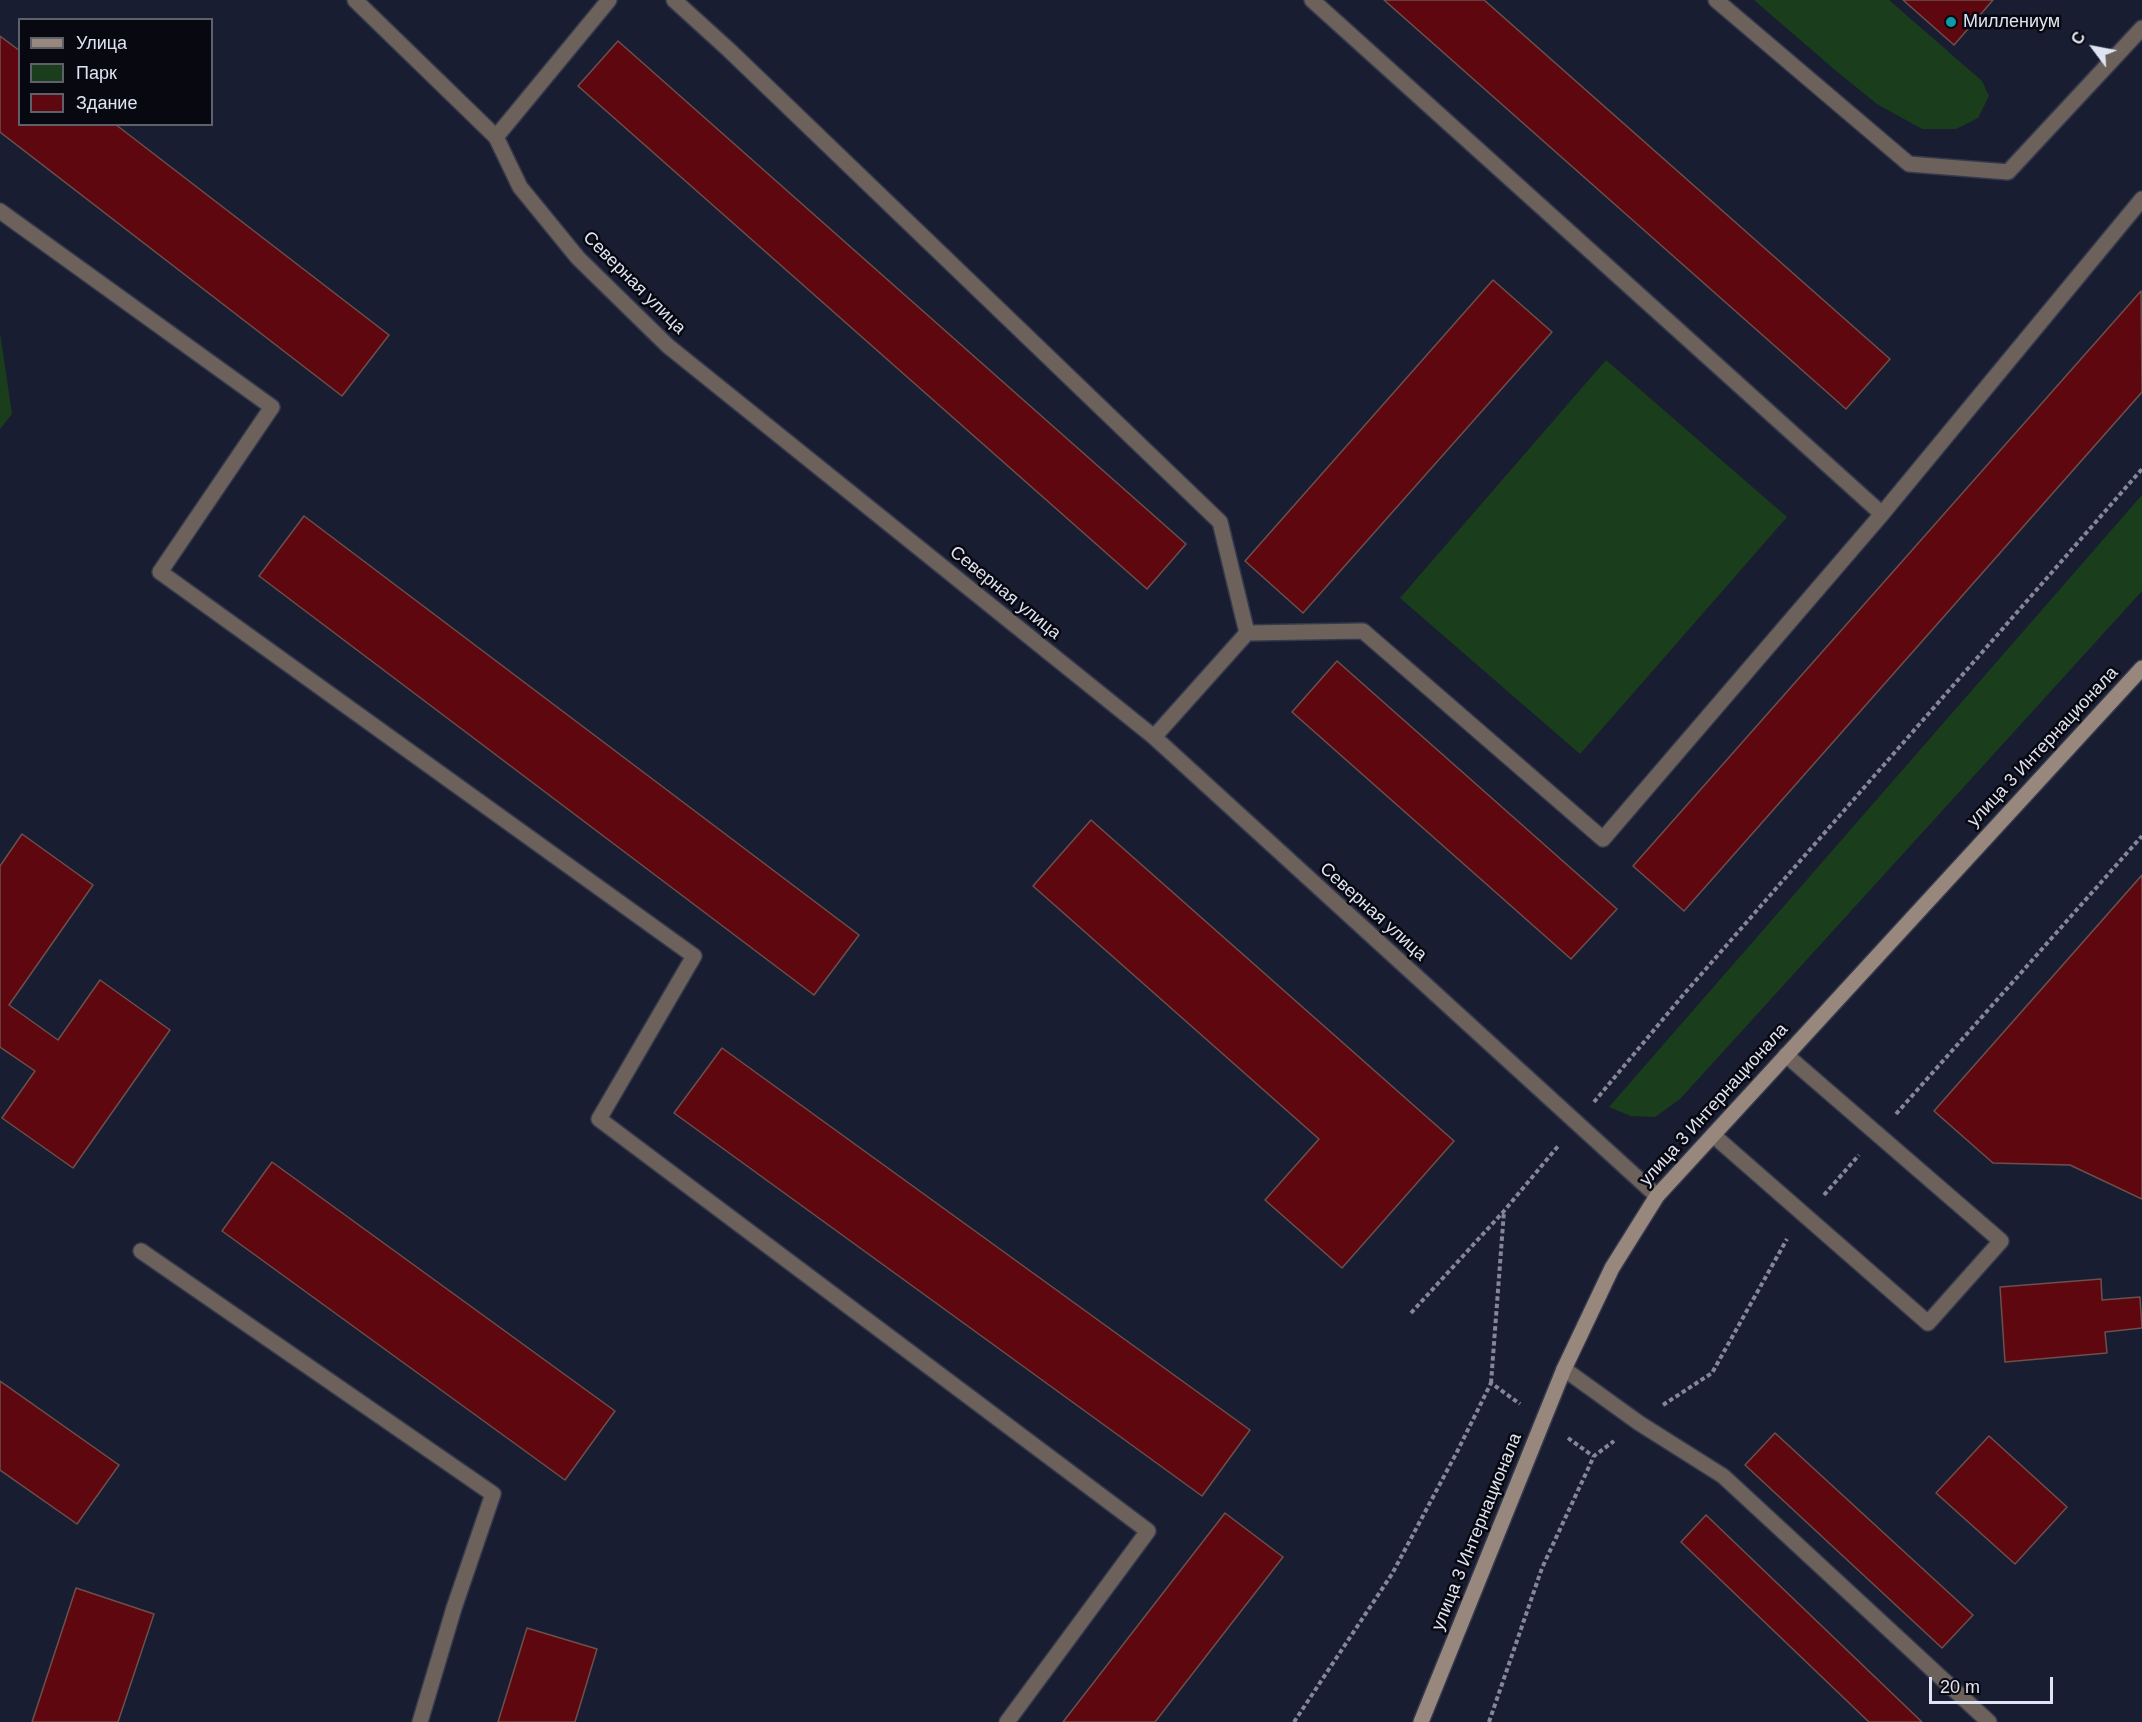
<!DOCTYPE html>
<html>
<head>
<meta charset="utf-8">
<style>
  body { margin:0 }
  #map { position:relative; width:2142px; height:1722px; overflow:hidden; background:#191d31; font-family:Arial,sans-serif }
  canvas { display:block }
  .legend { position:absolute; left:18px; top:18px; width:195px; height:108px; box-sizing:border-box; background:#070810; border:2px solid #5e606a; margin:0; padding:8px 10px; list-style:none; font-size:18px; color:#e0e3f1 }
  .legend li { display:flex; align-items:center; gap:12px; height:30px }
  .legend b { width:30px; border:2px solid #5e606a }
  .north { position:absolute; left:2064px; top:18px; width:60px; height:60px; -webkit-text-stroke:4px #070810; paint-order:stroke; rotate:302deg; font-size:16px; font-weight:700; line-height:24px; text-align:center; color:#e0e3f1 }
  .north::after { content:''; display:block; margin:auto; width:21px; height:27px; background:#e0e3f1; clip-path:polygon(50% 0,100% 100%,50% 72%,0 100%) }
  .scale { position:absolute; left:1929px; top:1677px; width:124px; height:27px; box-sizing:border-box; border:3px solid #e0e3f1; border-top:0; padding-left:8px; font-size:18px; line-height:21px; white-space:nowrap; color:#e0e3f1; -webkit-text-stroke:4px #070810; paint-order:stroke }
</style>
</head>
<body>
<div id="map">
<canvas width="2142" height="1722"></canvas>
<ul class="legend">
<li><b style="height:8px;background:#98877d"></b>Улица</li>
<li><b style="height:16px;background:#1a3e1b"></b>Парк</li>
<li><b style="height:16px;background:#5f070e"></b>Здание</li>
</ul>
<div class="north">С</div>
<div class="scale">20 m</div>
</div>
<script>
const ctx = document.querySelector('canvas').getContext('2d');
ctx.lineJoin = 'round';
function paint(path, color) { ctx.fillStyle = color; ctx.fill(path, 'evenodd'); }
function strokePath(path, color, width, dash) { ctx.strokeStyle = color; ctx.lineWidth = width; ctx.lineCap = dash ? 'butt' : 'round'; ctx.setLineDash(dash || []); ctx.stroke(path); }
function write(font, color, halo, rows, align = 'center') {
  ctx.font = font + ' Arial,sans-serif'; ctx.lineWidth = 5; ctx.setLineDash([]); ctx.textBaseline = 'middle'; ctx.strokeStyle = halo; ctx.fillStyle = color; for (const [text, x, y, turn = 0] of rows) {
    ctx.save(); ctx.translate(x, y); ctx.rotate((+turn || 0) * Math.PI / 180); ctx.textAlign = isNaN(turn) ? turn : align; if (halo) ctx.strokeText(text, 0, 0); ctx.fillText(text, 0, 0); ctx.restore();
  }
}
const green = new Path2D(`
  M1754,0H1889L1982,81L1989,96L1978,118L1956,129H1922L1877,104L1835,70Z
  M0,333L12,414L0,429Z
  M1606,360L1787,517L1580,754L1400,598Z
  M2142,495V591L1680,1099L1655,1117L1631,1116L1609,1107Z`);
const building = new Path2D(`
  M1384,0H1484L1890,359L1846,409Z
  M1903,0H1993L1954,45Z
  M0,36L20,51V124H115L389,335L342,396L0,132Z
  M618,41L1186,544L1147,589L578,86Z
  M1493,280L1552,332L1303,613L1245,561Z
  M2141,291L2142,392L1684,911L1633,866Z
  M304,516L859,935L814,995L259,576Z
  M1337,661L1617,909L1571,959L1292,712Z
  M1091,820L1454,1141L1342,1268L1265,1200L1319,1139L1033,886Z
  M22,834L93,885L9,1005L58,1040L100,980L170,1030L73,1168L2,1118L35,1071L0,1047V866Z
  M2142,875V1199L2070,1165L1993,1163L1934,1111Z
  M722,1048L1250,1430L1202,1496L674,1113Z
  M272,1162L615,1411L565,1480L222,1231Z
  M2101,1279L2102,1300L2140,1297L2142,1328L2105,1332L2107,1353L2005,1362L2000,1287Z
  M0,1381L119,1465L77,1524L0,1470Z
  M1775,1433L1973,1615L1942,1648L1745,1465Z
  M1989,1436L2067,1507L2015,1564L1936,1493Z
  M1225,1513L1283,1557L1155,1722H1063Z
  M1706,1515L1922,1722H1869L1681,1542Z
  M76,1588L154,1614L118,1722H32Z
  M527,1628L597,1649L575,1722H498Z`);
const path = new Path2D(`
  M1594,1102L1684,994L2142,469
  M1896,1114L2142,836
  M1824,1195L1859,1155
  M1411,1313L1504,1211L1559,1145
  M1491,1383L1504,1211
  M1663,1405L1712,1373L1787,1239
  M1568,1438L1593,1456
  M1294,1722L1392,1574L1458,1450L1491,1383L1520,1404
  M1489,1722L1542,1568L1594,1456L1614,1441`);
const lane = new Path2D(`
  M674,0L729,50L1220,522L1247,633
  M1312,0L1882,514
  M1716,0L1909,164L2008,172L2142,28
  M496,137L609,0
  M0,211L272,407L160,572L694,956L599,1119L1148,1531L1007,1722
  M1154,737L1247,633L1363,631L1603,839L1882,514L2142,199
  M1713,1135L1928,1323L2001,1241L1786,1055
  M141,1251L493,1494L454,1608L420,1722
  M1564,1369L1639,1423L1723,1476L1989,1722`);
const street = new Path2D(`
  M355,0L496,137L520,187L578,258L668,346L1154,737L1657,1196`);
const secondary = new Path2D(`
  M1421,1722L1564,1369L1612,1268L1657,1196L2142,668`);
const markers = [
  [1951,22,6,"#0f9aa8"]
];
const poiNames = [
  ["Миллениум",1963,22]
];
const streetNames = [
  ["Северная улица",634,283,45],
  ["Северная улица",1005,593,39],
  ["улица 3 Интернационала",2043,747,-47],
  ["Северная улица",1373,912,42],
  ["улица 3 Интернационала",1714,1105,-48],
  ["улица 3 Интернационала",1477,1532,-68]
];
paint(green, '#1a3e1b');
paint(building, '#5f070e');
strokePath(building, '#6b504d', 1.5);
strokePath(lane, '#35394c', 18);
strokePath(street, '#35394c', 18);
strokePath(secondary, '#35394c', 18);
strokePath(path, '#838798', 4, [4.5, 3]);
strokePath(lane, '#6c615b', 15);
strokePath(street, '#6c615b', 15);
strokePath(secondary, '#98877d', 15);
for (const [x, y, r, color] of markers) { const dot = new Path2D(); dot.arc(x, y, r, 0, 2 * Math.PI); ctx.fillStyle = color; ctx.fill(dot); strokePath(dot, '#070810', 2); }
write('18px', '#e0e3f1', '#070810', poiNames, 'left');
write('18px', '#e0e3f1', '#070810', streetNames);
</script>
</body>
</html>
